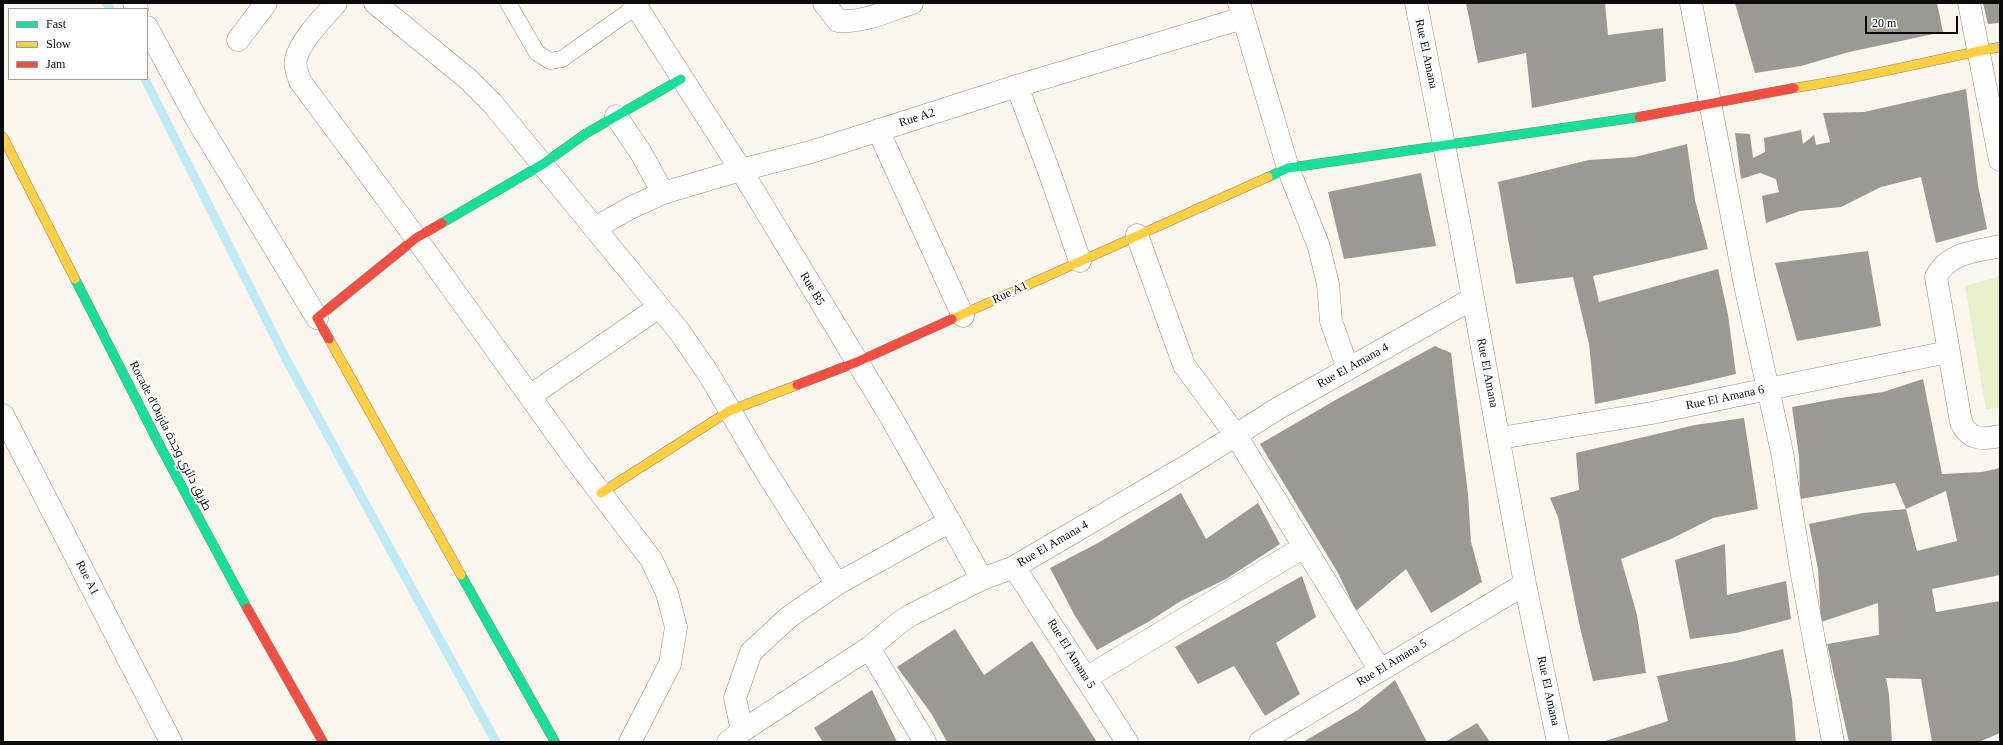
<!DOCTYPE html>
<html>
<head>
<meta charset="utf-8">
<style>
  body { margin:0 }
  #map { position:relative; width:2003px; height:745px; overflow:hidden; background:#faf6ed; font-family:"Times New Roman",serif }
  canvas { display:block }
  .frame { position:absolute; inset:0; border:4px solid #0b0b0b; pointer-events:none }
  .legend { position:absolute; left:8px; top:8px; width:140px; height:72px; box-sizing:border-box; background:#fff; border:1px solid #9d9d9d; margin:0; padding:5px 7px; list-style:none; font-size:12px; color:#0b0b0b }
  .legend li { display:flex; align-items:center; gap:8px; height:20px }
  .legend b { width:20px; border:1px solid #9d9d9d }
  .scale { position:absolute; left:1865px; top:16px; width:93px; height:18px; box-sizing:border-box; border:2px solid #0b0b0b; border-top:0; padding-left:5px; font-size:12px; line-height:14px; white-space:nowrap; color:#0b0b0b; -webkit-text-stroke:3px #fff; paint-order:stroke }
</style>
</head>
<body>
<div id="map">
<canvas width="2003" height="745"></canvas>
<div class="frame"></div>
<ul class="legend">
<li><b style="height:5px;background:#16e098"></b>Fast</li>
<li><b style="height:5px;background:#ffcf43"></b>Slow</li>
<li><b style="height:5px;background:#f24e42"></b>Jam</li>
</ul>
<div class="scale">20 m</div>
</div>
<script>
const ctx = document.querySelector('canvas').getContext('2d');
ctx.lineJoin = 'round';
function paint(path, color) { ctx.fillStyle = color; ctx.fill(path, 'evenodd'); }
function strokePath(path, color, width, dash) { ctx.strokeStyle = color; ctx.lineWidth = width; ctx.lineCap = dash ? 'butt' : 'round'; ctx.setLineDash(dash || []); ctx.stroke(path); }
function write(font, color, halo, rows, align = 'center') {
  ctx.font = font + ' "Times New Roman",Cairo,serif'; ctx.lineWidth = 4; ctx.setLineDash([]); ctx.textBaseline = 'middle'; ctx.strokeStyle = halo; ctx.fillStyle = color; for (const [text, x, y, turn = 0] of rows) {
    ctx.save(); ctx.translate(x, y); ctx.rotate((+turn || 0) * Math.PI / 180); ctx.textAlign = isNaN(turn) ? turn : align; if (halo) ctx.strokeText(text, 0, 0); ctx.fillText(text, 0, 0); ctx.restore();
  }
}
const green = new Path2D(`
  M2000,276V407L1986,410L1965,286Z`);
const stream = new Path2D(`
  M107,3L110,9
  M145,79L286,359L496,742`);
const building = new Path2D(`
  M1466,3H1605L1608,35L1663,28L1666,81L1532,108L1526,53L1478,63Z
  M1735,3H1937L1943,32L1849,52L1801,66L1755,73Z
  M1983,3H2000V23L1988,24Z
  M1966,89L1978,185L1987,229L1936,243L1921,177L1881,187L1841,207L1800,211L1766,223L1762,196L1779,192L1776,179L1760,173L1741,179L1735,133L1750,134L1753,158L1765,152L1764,138L1801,130L1803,144L1814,135L1816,145L1830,142L1823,113L1864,112Z
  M1687,144L1695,200L1708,249L1593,276L1599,302L1718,269L1728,315L1736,374L1685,386L1595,404L1589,344L1573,277L1516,284L1498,182L1589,160L1635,157Z
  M1421,173L1436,246L1344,259L1328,192Z
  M1868,251L1881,326L1797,341L1775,263Z
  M1435,346L1451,353L1468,494L1471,542L1482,582L1431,613L1406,569L1356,611L1338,573L1260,444L1339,398Z
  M1923,379L1942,474L1982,472L2000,468V575L1932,589L1936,612L2000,601V733L1979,742H1932L1921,679L1886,678L1889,695L1892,742H1849L1827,644L1879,635L1878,603L1821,622L1818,569L1809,524L1863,513L1906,509L1917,551L1957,541L1946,491L1906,509L1895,483L1800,499L1799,456L1792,407L1840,398L1883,392Z
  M1744,418L1758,509L1713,518L1671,539L1621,559L1637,615L1646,673L1593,681L1579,623L1558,517L1550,498L1579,490L1576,453L1695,425Z
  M1181,493L1206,539L1258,503L1280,544L1226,579L1181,601L1148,622L1097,650L1075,616L1050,568L1098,543Z
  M1725,544L1727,595L1786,581L1791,619L1736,633L1690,639L1675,560Z
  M1302,576L1316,617L1276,643L1300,694L1265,716L1234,666L1198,684L1175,647Z
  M955,629L984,675L1032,641L1097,742H947L931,713L897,667Z
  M1783,649L1792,699L1796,742H1602L1668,721L1657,676L1736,661Z
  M1395,680L1427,742H1303L1358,710Z
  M872,690L897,742H823L814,728Z
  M1477,723L1490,742H1445Z`);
const lane = new Path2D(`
  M508,3L537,53L550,61L562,59L641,3`);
const street = new Path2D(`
  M134,3L137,9
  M336,3C324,17 300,41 296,59C294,67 298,74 300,81L416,238L577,462L651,559L667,593L676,627L670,664L630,742
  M375,3L468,79L492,103L679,331L708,373L763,467L837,584
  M634,3L741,170L892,419L982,579
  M824,3L838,21C863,23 888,11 912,3
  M1239,3L1288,168L1319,247L1328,284L1331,321L1348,369
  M1416,3L1459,221L1525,584L1558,742
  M1691,3L1745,285L1782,452L1802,575L1833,742
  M1969,3L2000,160
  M147,27L196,118L317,318
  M238,40L266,3
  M1017,86L1050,174L1080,261
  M616,116L641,153L663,193
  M878,130L963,316
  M595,228L630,208L663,193L741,170L811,152L1017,86L1243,18
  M1137,235L1184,365L1235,434L1380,670
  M2000,246C1976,252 1948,252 1936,277L1961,422C1969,440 1983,440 2000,436
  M530,396L659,307
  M3,415L171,742
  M1500,438L1652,413L1948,352
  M1014,567L1127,742
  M869,648L925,742
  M1086,678L1304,547
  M742,731L735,698L751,652L789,617L837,584L949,522
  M728,742L742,731L869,648L899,623L911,615L982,579L1014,567L1190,464L1277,409L1472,299
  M1260,742L1525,584`);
const fast = new Path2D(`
  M1268,177L1288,168L1639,117
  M442,223L543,164L585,134L681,79
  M75,279L158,442L247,608
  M461,575L555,742`);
const slow = new Path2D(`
  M1794,88C1863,78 1931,60 2000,47
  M3,137L75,279
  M952,319L1268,177
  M329,339L461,575
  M601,493L729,411L797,385`);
const jam = new Path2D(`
  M1639,117L1794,88
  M329,339L317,318L416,238L442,223
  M797,385L857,362L952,319
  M247,608L323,742`);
const streetNames = [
  ["Rue El Amana",1426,54,78],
  ["Rue A2",917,118,-17],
  ["Rue B5",812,289,59],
  ["Rue A1",1010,293,-25],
  ["Rue El Amana 4",1353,366,-29],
  ["Rue El Amana",1487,373,79],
  ["Rue El Amana 6",1725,398,-12],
  ["Rocade d'Oujda طريق دائري وجدة",170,436,63],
  ["Rue El Amana 4",1053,544,-30],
  ["Rue A1",87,578,63],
  ["Rue El Amana 5",1071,654,58],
  ["Rue El Amana 5",1392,663,-31],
  ["Rue El Amana",1548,691,78]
];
paint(green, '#e6f1ca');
strokePath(stream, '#c0eaf8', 9);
paint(building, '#9c9894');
strokePath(lane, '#93918d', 17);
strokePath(street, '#93918d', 23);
strokePath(fast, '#898783', 10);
strokePath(slow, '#898783', 10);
strokePath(jam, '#898783', 10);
strokePath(lane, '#fefefc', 16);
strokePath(street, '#fefefc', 22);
strokePath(fast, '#16e098', 9);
strokePath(slow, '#ffcf43', 9);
strokePath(jam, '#f24e42', 9);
write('12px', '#0b0b0b', '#fff', streetNames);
</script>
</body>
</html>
